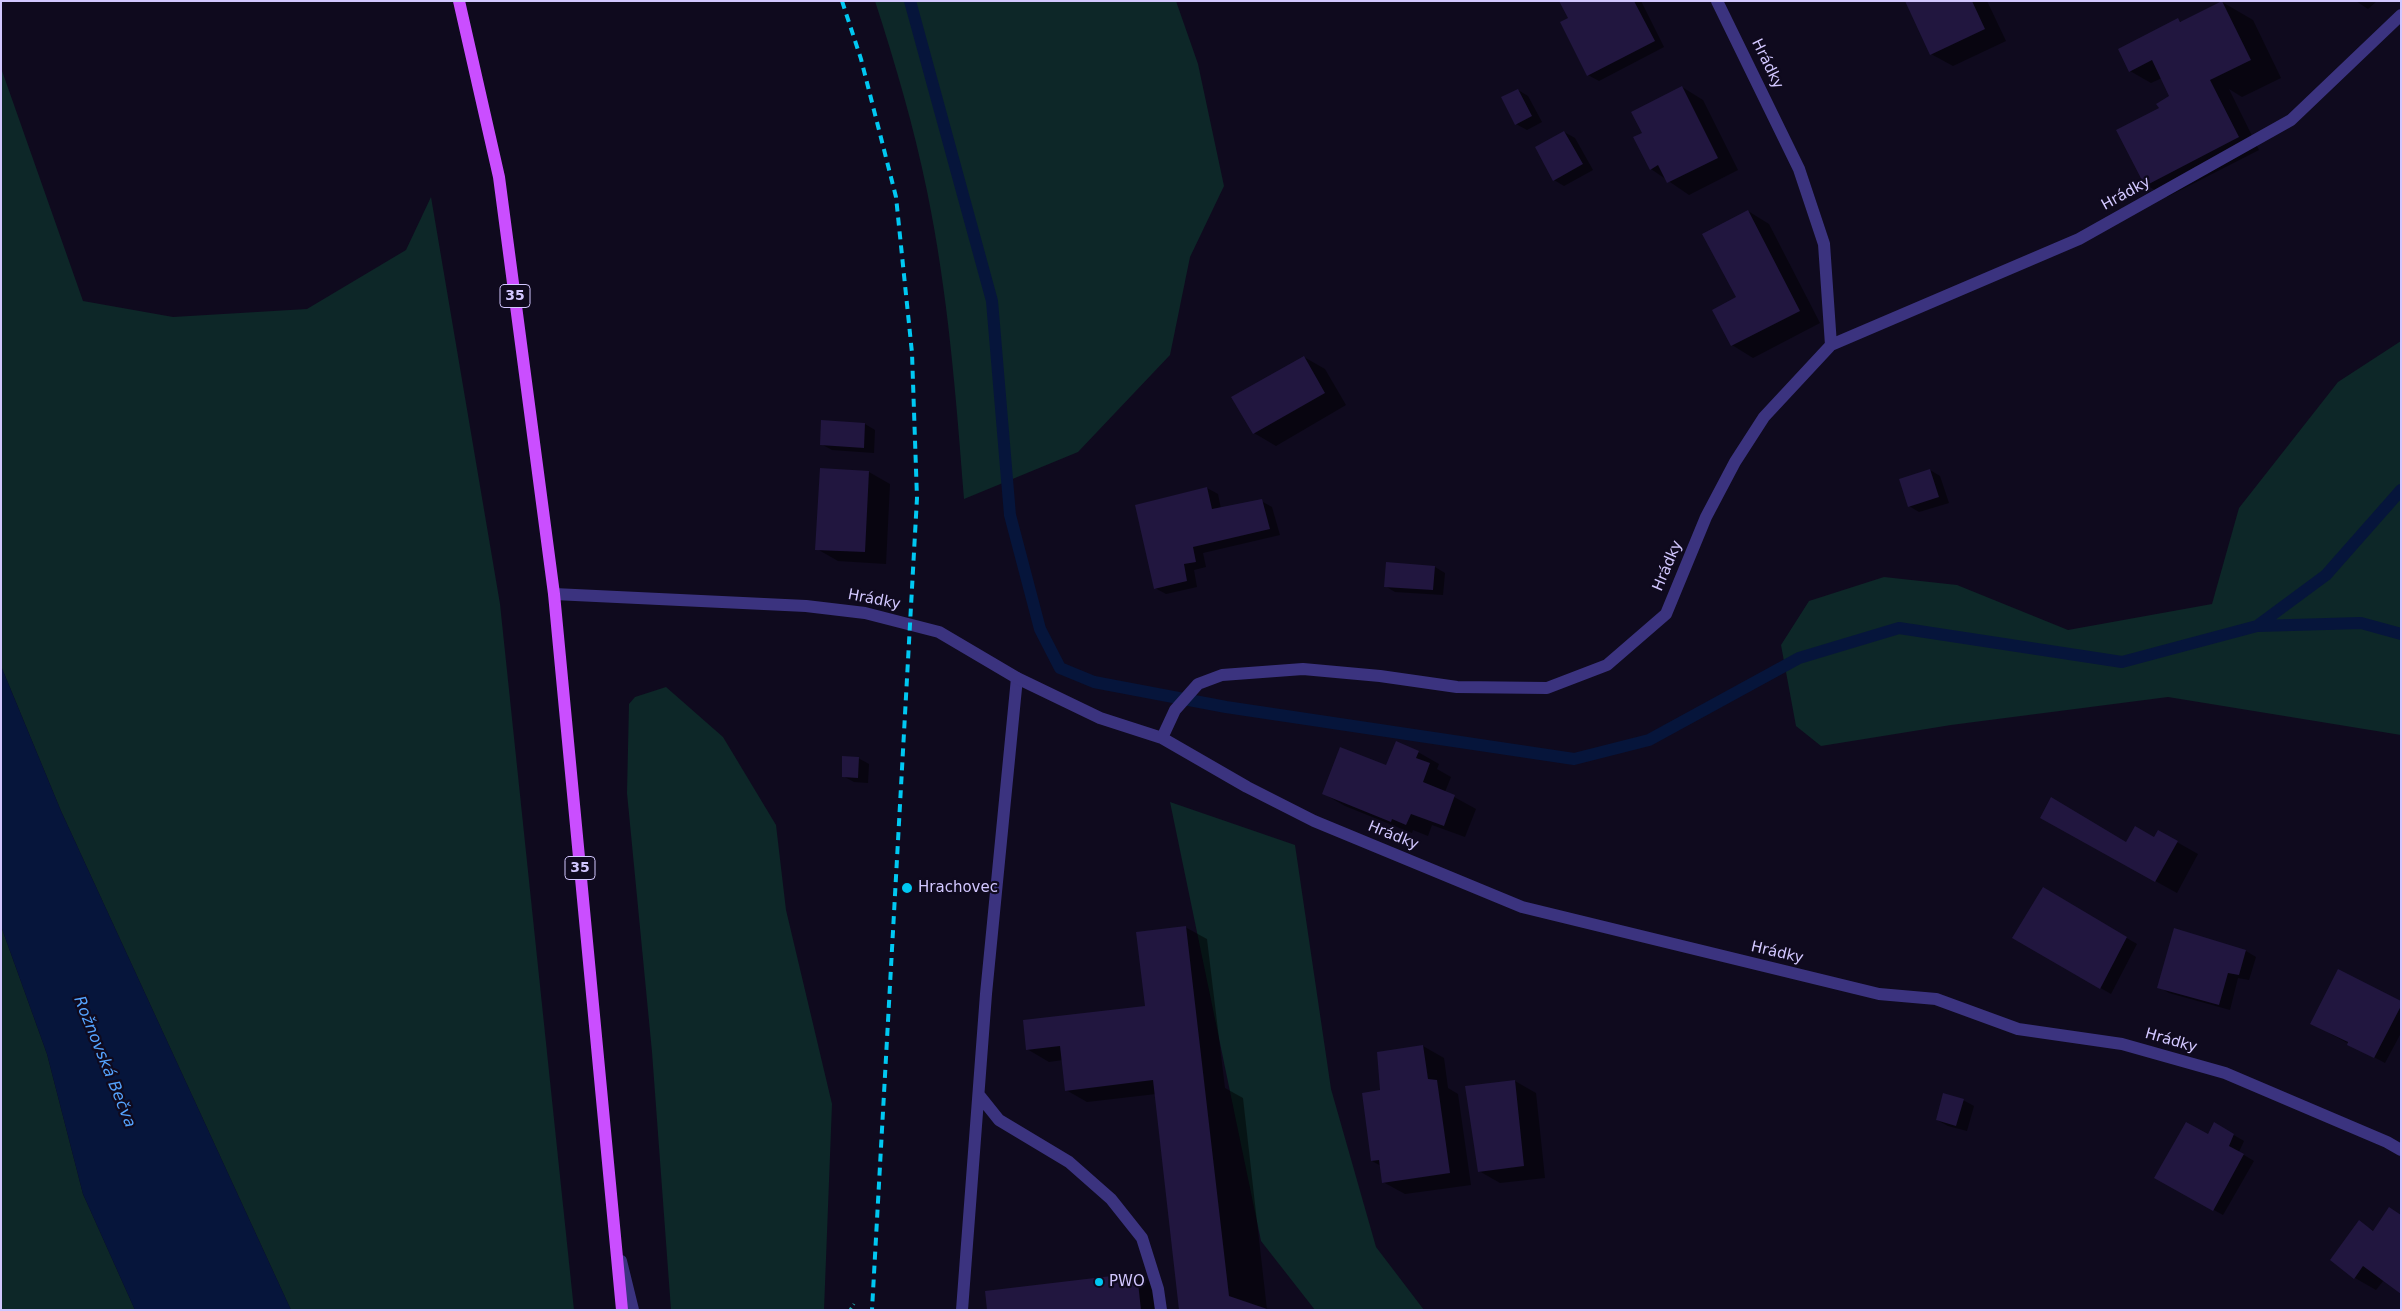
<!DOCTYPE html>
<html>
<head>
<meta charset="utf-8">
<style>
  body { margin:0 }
  #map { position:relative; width:2402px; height:1311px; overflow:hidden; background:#0f0a1e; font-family:"DejaVu Sans",sans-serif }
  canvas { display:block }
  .frame { position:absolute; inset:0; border:2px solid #d2c7ff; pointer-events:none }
</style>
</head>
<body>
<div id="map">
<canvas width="2402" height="1311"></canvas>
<div class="frame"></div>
</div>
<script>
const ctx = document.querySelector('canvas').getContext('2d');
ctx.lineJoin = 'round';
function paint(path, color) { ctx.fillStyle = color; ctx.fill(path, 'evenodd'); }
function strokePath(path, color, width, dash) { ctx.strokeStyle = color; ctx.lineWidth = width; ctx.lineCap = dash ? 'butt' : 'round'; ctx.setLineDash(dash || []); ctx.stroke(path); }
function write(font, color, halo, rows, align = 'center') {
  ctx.font = font + ' "DejaVu Sans",sans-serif'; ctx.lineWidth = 4.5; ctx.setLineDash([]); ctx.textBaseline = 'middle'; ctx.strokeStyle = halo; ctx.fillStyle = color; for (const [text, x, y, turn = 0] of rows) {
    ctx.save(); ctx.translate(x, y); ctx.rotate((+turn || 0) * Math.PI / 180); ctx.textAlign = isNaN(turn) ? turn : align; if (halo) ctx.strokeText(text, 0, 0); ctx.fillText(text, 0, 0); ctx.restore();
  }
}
const green = new Path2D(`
  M875,1H1176L1198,64L1224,186L1190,257L1170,355L1078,452L964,499C956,396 948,293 927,191C914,127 895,63 875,1Z
  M1,68L83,301L173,317L307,309L406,250L431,197L500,604L574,1310H291L61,811L1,666Z
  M2401,341V735L2168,697L1951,725L1821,746L1796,726L1781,645L1809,601L1884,577L1957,585L2068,630L2212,604L2239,508L2338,382Z
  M666,687L723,737L776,825L786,910L832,1104L824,1310H671L652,1052L627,793L629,704L635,697Z
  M1170,802L1295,845L1331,1089L1376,1247L1424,1310H1315L1261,1241Z
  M1,926L47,1054L83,1194L135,1310H1Z`);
const water = new Path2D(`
  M1,666L61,811L291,1310H135L83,1194L47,1054L1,926Z`);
const shadow = new Path2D(`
  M1561,1H1641L1664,47L1599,81L1588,75L1570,18Z
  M1906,1H1987L2006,41L1953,66L1931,54Z
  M2356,1H2377L2368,9Z
  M2222,2L2253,20L2281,78L2242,97L2229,89L2259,150L2167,197L2146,185L2161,109L2170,97L2162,78L2151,83L2130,71L2178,20L2182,22Z
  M1682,87L1703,100L1738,170L1689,195L1651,169L1643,133Z
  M1518,90L1528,96L1542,122L1527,130L1516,124Z
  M1564,132L1575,138L1593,170L1564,186L1554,180Z
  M1748,211L1769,224L1820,323L1753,358L1732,345L1714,310L1737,298Z
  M1304,357L1325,369L1346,405L1276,446L1254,433L1233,398Z
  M865,424L875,430L874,453L832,450L821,444Z
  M821,469L869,472L890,484L886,564L838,561L817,549Z
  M1930,470L1940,476L1949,503L1919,512L1909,506Z
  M1207,488L1218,494L1221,509L1261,501L1272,507L1280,535L1203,553L1206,567L1194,570L1197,587L1166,594L1155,588Z
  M1435,567L1445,573L1443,595L1395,592L1385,586Z
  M1418,752L1439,764L1437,769L1451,777L1445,792L1476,809L1465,837L1432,825L1428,836L1413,830L1412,833L1345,806L1324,794Z
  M858,758L869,764L868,783L854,782L843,776Z
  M2063,830L2127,844L2155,838L2159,832L2198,854L2177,893Z
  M2043,889L2137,944L2111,994L2013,938Z
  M1185,927L1207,939L1225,1088L1243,1098L1267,1310H1181L1156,1094L1087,1102L1066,1090L1063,1060L1049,1062L1027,1049L1146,1007Z
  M2246,951L2256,957L2249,980L2238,978L2230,1010L2169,993L2159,987Z
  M2401,1002V1033L2385,1063L2312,1024Z
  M1423,1046L1444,1058L1448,1088L1458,1094L1471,1185L1405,1194L1383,1182L1381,1166L1372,1161L1381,1091Z
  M1515,1081L1536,1093L1545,1178L1500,1183L1479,1171Z
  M1963,1100L1974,1106L1967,1131L1948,1126L1937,1120Z
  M2215,1124L2244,1141L2239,1152L2254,1161L2223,1215L2155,1177L2208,1136Z
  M2359,1222L2374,1231L2384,1280L2376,1290L2355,1278Z
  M1136,1274L1158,1286L1160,1310H988Z`);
const stream = new Path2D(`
  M910,1L992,301L1010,515L1040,629L1060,668L1094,682L1226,707L1574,759L1649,740L1799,658L1899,628L2122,662L2257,626L2326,575L2401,490
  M2257,626L2361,623L2401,634`);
const building = new Path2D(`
  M1559,1H1634L1655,41L1587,76L1560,22L1568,18Z
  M1905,1H1972L1985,29L1930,55Z
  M2222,1L2251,60L2210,80L2239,137L2145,186L2116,130L2159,108L2156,104L2169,96L2152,60L2129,72L2118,49L2178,18L2180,22Z
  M1682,86L1718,158L1667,183L1658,165L1650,170L1633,137L1642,133L1631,112Z
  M1518,89L1532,116L1515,125L1501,97Z
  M1564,131L1583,164L1553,181L1535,147Z
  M1748,210L1800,311L1731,346L1712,310L1736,297L1702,234Z
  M1304,356L1325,393L1253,434L1231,397Z
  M821,420L865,423L864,448L820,445Z
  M820,468L869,471L865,552L815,550Z
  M1930,469L1939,497L1908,507L1899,479Z
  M1207,487L1212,509L1262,499L1270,529L1193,547L1196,562L1184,564L1187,581L1154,589L1135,505Z
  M1386,562L1435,566L1433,590L1384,587Z
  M1396,741L1419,751L1416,758L1430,763L1423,782L1455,795L1444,826L1411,814L1406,825L1392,819L1391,822L1322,794L1340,747L1386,765Z
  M842,756L859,757L858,778L842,777Z
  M2051,797L2126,842L2135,826L2154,837L2158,830L2178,841L2155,882L2040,818Z
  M2043,887L2127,937L2100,989L2012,938Z
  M1186,926L1229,1296L1270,1310H1179L1153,1080L1065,1091L1060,1046L1026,1050L1023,1020L1145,1006L1136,932Z
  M2174,928L2246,950L2239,975L2228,973L2219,1005L2157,988Z
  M2338,969L2401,1001V1006L2374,1058L2347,1045L2348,1042L2310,1024Z
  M1423,1045L1428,1079L1437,1080L1450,1173L1382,1183L1379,1160L1371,1161L1362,1093L1380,1090L1377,1052Z
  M1515,1080L1524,1166L1478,1172L1465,1086Z
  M1943,1093L1964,1099L1956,1126L1936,1120Z
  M2186,1122L2208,1134L2214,1122L2234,1134L2229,1146L2244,1154L2213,1211L2154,1178Z
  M2389,1207L2401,1215V1294L2363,1266L2354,1279L2330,1260L2359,1220L2373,1231Z
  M1137,1273L1141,1310H987L985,1291Z`);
const path = new Path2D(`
  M850,1310L854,1304`);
const service = new Path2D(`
  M979,1095L999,1120L1069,1162L1111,1199L1142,1238L1158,1289L1161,1310
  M621,1261L633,1310
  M962,1310L986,994L1017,678`);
const minor = new Path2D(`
  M1717,1L1799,169L1824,244L1831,345
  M554,594L806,606L865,613L939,632L1017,678L1100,718L1162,738L1247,787L1314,821L1522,907L1879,994L1936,999L2018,1029L2122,1044L2225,1073L2387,1142L2401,1150
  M1162,738L1175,710L1198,684L1222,675L1303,669L1380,676L1457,687L1547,688L1607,665L1666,614L1706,517L1735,462L1764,417L1831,345L2079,239L2291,120L2401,15`);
const primary = new Path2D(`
  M459,1L499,177L554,594L622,1310`);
const rail = new Path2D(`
  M842,1L861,59L896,197L912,353L917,498L872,1310`);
const markers = [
  [907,888,6,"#00c8f2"],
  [1099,1282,5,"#00c8f2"]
];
const shields = [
  [515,296,30],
  [580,868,30]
];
const shieldNames = [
  ["35",515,296],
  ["35",580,868]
];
const streetNames = [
  ["Hrádky",1767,64,64],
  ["Hrádky",2126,194,-29],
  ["Hrádky",1668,566,-67],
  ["Hrádky",874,600,11],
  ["Hrádky",1393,836,22],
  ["Hrádky",1777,953,13],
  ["Hrádky",2171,1041,16]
];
const poiNames = [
  ["Hrachovec",918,888],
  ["PWO",1109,1282]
];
const waterNames = [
  ["Rožnovská Bečva",104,1062,68]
];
paint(green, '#0d2728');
paint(water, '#06153b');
paint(shadow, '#0007');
strokePath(stream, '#06153b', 12);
paint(building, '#21163f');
strokePath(path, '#26b2b4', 3, [2.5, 4]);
strokePath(service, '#3b337f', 12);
strokePath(minor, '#3b337f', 12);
strokePath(primary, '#ca4eff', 12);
strokePath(rail, '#00c8f2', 4, [8, 6]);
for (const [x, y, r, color] of markers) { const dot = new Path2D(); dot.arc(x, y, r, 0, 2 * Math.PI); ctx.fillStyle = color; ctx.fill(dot); strokePath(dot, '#0f0a1e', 2); }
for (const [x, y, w] of shields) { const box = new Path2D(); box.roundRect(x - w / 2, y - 11.5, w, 23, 4); ctx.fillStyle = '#0f0a1e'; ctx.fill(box); strokePath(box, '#d2c7ff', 1); }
write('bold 14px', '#d2c7ff', null, shieldNames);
write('15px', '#d2c7ff', '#0f0a1e', streetNames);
write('15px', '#d2c7ff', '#0f0a1e', poiNames, 'left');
write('italic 16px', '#55a4ff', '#0f0a1e', waterNames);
</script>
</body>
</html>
